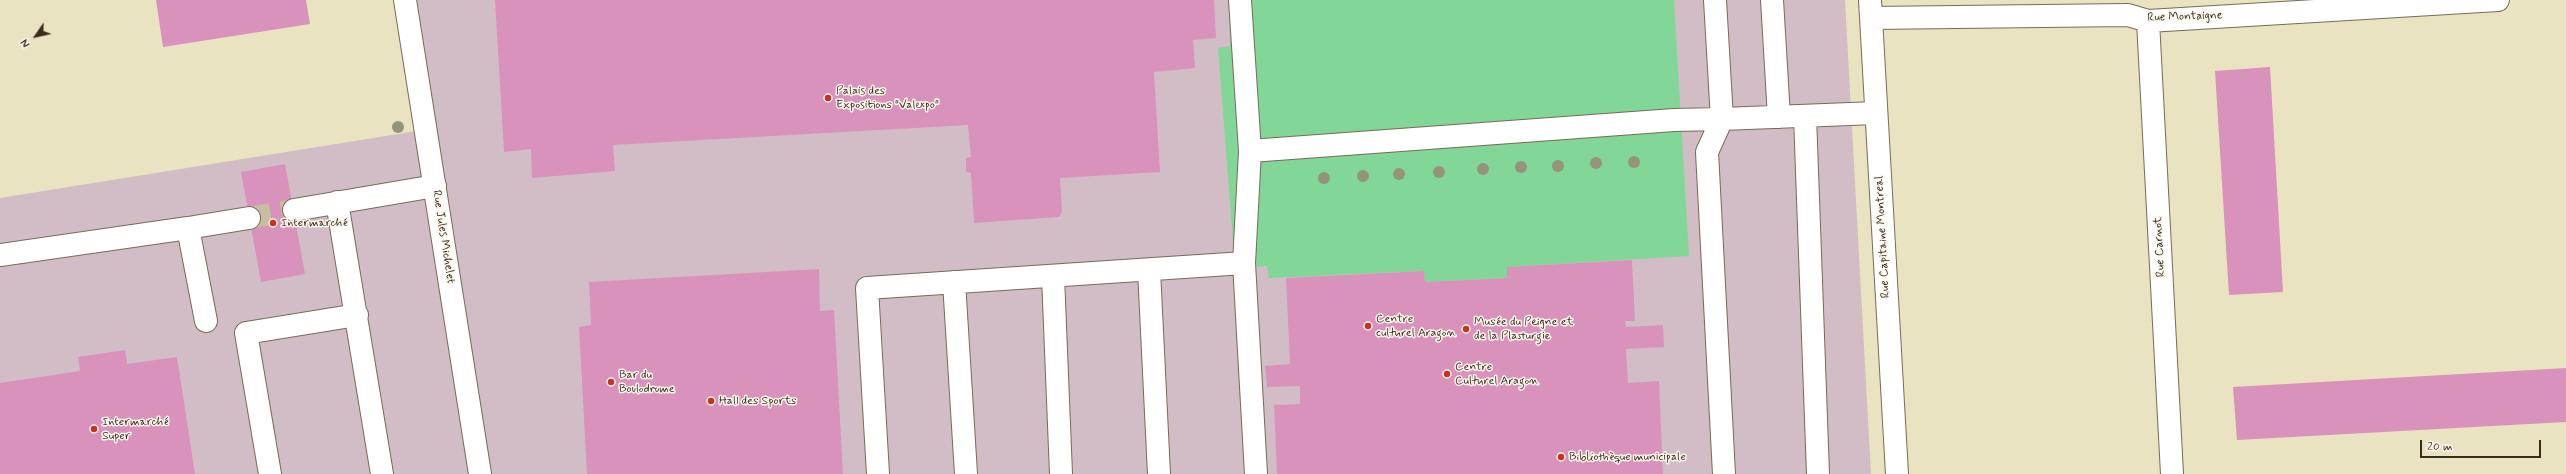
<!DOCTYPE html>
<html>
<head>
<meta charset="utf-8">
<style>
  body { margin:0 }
  #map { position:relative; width:2566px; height:474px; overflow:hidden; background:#eae3c2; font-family:Mynerve,sans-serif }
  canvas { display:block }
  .north { position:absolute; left:16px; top:16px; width:40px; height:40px; -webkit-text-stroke:3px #fbf7ec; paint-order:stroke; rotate:236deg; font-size:11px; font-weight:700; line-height:16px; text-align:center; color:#3b2a1e }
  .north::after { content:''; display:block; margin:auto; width:14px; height:18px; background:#3b2a1e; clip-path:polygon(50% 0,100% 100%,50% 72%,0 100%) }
  .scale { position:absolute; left:2420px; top:440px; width:121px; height:18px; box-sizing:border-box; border:2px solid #3b2a1e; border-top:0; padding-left:5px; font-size:12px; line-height:14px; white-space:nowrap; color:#3b2a1e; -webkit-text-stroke:3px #fbf7ec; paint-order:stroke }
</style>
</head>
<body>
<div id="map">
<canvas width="2566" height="474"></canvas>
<div class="north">N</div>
<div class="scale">20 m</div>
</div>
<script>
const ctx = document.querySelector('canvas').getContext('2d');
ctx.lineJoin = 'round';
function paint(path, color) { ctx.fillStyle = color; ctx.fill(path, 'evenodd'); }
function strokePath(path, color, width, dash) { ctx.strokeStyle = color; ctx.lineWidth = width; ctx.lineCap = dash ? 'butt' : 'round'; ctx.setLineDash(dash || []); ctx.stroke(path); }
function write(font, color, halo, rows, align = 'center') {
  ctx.font = font + ' Mynerve,sans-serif'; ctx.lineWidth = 3; ctx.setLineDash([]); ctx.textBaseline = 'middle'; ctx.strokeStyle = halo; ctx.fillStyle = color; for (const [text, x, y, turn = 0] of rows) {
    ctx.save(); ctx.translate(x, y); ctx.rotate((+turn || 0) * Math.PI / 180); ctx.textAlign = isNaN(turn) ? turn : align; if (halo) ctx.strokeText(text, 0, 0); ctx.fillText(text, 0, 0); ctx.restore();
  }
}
const industrial = new Path2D(`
  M402,0H1845L1871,474H0V198L423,130Z`);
const green = new Path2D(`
  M1229,0H1674L1689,256L1507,267V278L1425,282L1424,271L1269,278L1267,266L1235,268L1218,48L1230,46Z`);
const building = new Path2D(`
  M156,0H306L310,24L163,47Z
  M495,0H1214L1216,38L1193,40L1195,68L1154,72L1160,172L1060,178L1062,212L1059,217L974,223L971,173L966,172V158L971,157L968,125L613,145L615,171L532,178L531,149L504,152Z
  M2270,67L2283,292L2229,295L2215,71Z
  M285,164L305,274L261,282L241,172Z
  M1632,260L1635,321H1625L1626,327L1663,325L1664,347L1626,349L1628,383L1659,381L1663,474H1277L1274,405L1300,404V386L1267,387L1265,366L1290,364L1286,278L1424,271L1425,282L1507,278V267Z
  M819,269L820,311L834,310L843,474H587L579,327L591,325L589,282Z
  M125,350L127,364L177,357L195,474H0V383L80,371L78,357Z
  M2566,368V422L2237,440L2233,387Z`);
const minorTunnel = new Path2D(`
  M249,218L294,210`);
const minor = new Path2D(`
  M1240,0L1250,151L1674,120L1722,119L1715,0
  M1772,0L1779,117
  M1870,0L1897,474
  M1871,18L2128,15L2148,21L2498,0
  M2148,21L2172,474
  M1805,116L1818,474
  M337,202L382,474
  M294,210L435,186
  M188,228L249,218
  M0,255L188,228L206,321
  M1244,263L1250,151
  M1149,270L1159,474
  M1053,276L1061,474
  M954,282L966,474
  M270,474L246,333L357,315
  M878,474L867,288L1244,263L1256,474
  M1724,474L1707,152L1722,119L1876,113`);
const major = new Path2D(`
  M405,0L480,474`);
const trees = [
  [398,127],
  [1634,162],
  [1596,163],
  [1558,166],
  [1521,167],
  [1483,169],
  [1439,172],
  [1399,174],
  [1363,176],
  [1324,178]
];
const markers = [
  [828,98,4,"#c8321e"],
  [273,223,4,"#c8321e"],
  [1368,326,4,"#c8321e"],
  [1466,329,4,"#c8321e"],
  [1447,374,4,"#c8321e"],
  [611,382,4,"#c8321e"],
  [711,401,4,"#c8321e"],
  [94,429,4,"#c8321e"],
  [1561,457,4,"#c8321e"]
];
const streetNames = [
  ["Rue Montaigne",2185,17,-2],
  ["Rue Jules Michelet",443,237,81],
  ["Rue Capitaine Montreal",1883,237,-93],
  ["Rue Carnot",2160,247,-93]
];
const poiNames = [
  ["Palais des",836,91],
  ["Expositions \"Valexpo\"",836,105],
  ["Intermarché",281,223],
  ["Centre",1376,319],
  ["culturel Aragon",1376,333],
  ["Musée du Peigne et",1474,322],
  ["de la Plasturgie",1474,336],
  ["Centre",1455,367],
  ["Culturel Aragon",1455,381],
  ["Bar du",619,375],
  ["Boulodrome",619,389],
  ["Hall des Sports",719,401],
  ["Intermarché",102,422],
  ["Super",102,436],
  ["Bibliothèque municipale",1569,457]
];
paint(industrial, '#d2bdc7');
paint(green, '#82d698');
paint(building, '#d992bc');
strokePath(minorTunnel, '#c7bea1', 22, [22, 11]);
strokePath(minor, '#786b57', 24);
strokePath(major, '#786b57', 24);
strokePath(minor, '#fff', 22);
strokePath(major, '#fff', 22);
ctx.fillStyle = '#949578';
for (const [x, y] of trees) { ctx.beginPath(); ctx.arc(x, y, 6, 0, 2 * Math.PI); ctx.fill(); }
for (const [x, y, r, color] of markers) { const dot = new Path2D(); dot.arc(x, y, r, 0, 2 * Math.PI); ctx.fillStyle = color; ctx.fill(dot); strokePath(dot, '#fbf7ec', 1.5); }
write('12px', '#3b2a1e', '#fbf7ec', streetNames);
write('12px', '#3b2a1e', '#fbf7ec', poiNames, 'left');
</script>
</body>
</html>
